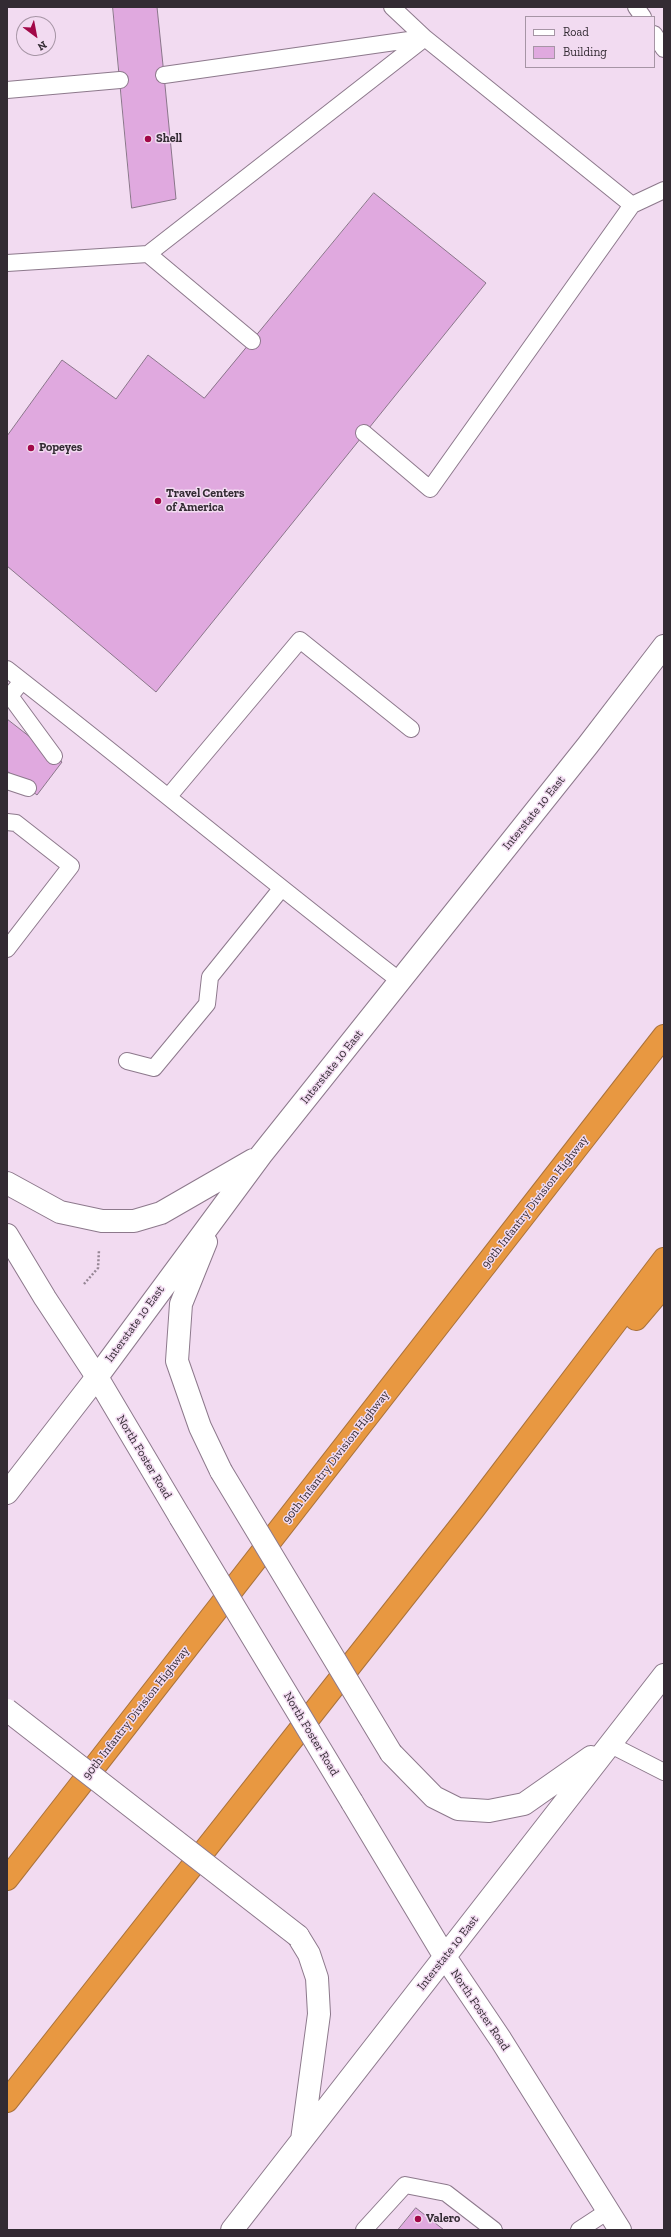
<!DOCTYPE html>
<html>
<head>
<meta charset="utf-8">
<style>
  body { margin:0 }
  #map { position:relative; width:671px; height:2237px; overflow:hidden; background:#f2dbf1; font-family:"Zilla Slab",serif }
  canvas { display:block }
  .frame { position:absolute; inset:0; border:8px solid #332b33; pointer-events:none }
  .legend { position:absolute; left:525px; top:16px; width:130px; height:52px; box-sizing:border-box; background:#f2dbf1; border:1px solid #a695a5; margin:0; padding:5px 7px; list-style:none; font-size:12px; color:#332b33 }
  .legend li { display:flex; align-items:center; gap:8px; height:20px }
  .legend b { width:20px; border:1px solid #a695a5 }
  .north { position:absolute; left:16px; top:16px; width:40px; height:40px; box-sizing:border-box; background:#f2dbf1; border:1px solid #a695a5; border-radius:50%; rotate:148deg; font-size:11px; font-weight:700; line-height:16px; text-align:center; color:#332b33 }
  .north::after { content:''; display:block; margin:auto; width:14px; height:18px; background:#a20848; clip-path:polygon(50% 0,100% 100%,50% 72%,0 100%) }
</style>
</head>
<body>
<div id="map">
<canvas width="671" height="2237"></canvas>
<div class="frame"></div>
<ul class="legend">
<li><b style="height:5px;background:#fff"></b>Road</li>
<li><b style="height:11px;background:#e0a9df"></b>Building</li>
</ul>
<div class="north">N</div>
</div>
<script>
const ctx = document.querySelector('canvas').getContext('2d');
ctx.lineJoin = 'round';
function paint(path, color) { ctx.fillStyle = color; ctx.fill(path, 'evenodd'); }
function strokePath(path, color, width, dash) { ctx.strokeStyle = color; ctx.lineWidth = width; ctx.lineCap = dash ? 'butt' : 'round'; ctx.setLineDash(dash || []); ctx.stroke(path); }
function write(font, color, halo, rows, align = 'center') {
  ctx.font = font + ' "Zilla Slab",serif'; ctx.lineWidth = 3; ctx.setLineDash([]); ctx.textBaseline = 'middle'; ctx.strokeStyle = halo; ctx.fillStyle = color; for (const [text, x, y, turn = 0] of rows) {
    ctx.save(); ctx.translate(x, y); ctx.rotate((+turn || 0) * Math.PI / 180); ctx.textAlign = isNaN(turn) ? turn : align; if (halo) ctx.strokeText(text, 0, 0); ctx.fillText(text, 0, 0); ctx.restore();
  }
}
const building = new Path2D(`
  M113,7H157L164,75L176,199L132,208Z
  M374,193L486,283L156,692L7,566V436L62,360L116,399L148,355L204,398Z
  M7,719L62,762L37,795L7,771Z
  M416,2208L444,2230H398Z`);
const path = new Path2D(`
  M84,1284L98,1268L99,1250`);
const service = new Path2D(`
  M392,7L425,38L632,205L664,190
  M636,7L643,17
  M654,34L664,49
  M164,75L423,38
  M7,90L120,80
  M148,254L252,341
  M7,263L148,254L425,38
  M364,433L430,489L632,205
  M7,669C139,772 268,879 400,981
  M22,681L10,696L54,756
  M7,781L28,788
  M169,796L300,640L411,729
  M7,822L16,823L71,866L7,949
  M127,1061L154,1068L207,1004L210,977L281,889
  M609,1744L664,1772
  M364,2230L405,2185L446,2193L494,2230
  M579,2230L608,2211`);
const tertiary = new Path2D(`
  M7,1235L45,1298L97,1377`);
const secondary = new Path2D(`
  M7,1183L60,1212L102,1221H134L161,1213L253,1160
  M206,1242L181,1304L177,1361L200,1427L221,1471
  M97,1377L180,1517
  M7,1493L97,1377L261,1155L588,745L664,646
  M391,1753L434,1797L458,1809L489,1811L524,1804L591,1757
  M352,1802L445,1957L501,2040L620,2230
  M298,1936L309,1954L317,1978L319,2014L302,2140
  M232,2230L664,1675`);
const motorway = new Path2D(`
  M636,1319L664,1286
  M7,1879L664,1036
  M7,2101L473,1510L664,1259`);
const secondaryBridge = new Path2D(`
  M221,1471L391,1753
  M180,1517L352,1802
  M7,1710L298,1936`);
const markers = [
  [148,139,4,"#a20848"],
  [31,448,4,"#a20848"],
  [158,501,4,"#a20848"],
  [418,2219,4,"#a20848"]
];
const poiNames = [
  ["Shell",156,139],
  ["Popeyes",39,448],
  ["Travel Centers",166,494],
  ["of America",166,508],
  ["Valero",426,2219]
];
const streetNames = [
  ["Interstate 10 East",534,813,-51],
  ["Interstate 10 East",332,1067,-51],
  ["90th Infantry Division Highway",535,1202,-52],
  ["Interstate 10 East",135,1324,-54],
  ["North Foster Road",144,1457,59],
  ["90th Infantry Division Highway",336,1457,-52],
  ["90th Infantry Division Highway",136,1713,-52],
  ["North Foster Road",311,1734,59],
  ["Interstate 10 East",448,1953,-52],
  ["North Foster Road",480,2010,56]
];
paint(building, '#e0a9df');
strokePath(building, '#8a768a', 1);
strokePath(service, '#8d798c', 18);
strokePath(tertiary, '#8d798c', 24);
strokePath(secondary, '#8d798c', 24);
strokePath(motorway, '#a9723c', 24);
strokePath(path, '#968695', 2.5, [2, 2]);
strokePath(service, '#fff', 16);
strokePath(tertiary, '#fff', 22);
strokePath(secondary, '#fff', 22);
strokePath(motorway, '#e89841', 22);
strokePath(secondaryBridge, '#8d798c', 24, []);
strokePath(secondaryBridge, '#fff', 22);
for (const [x, y, r, color] of markers) { const dot = new Path2D(); dot.arc(x, y, r, 0, 2 * Math.PI); ctx.fillStyle = color; ctx.fill(dot); strokePath(dot, '#f2dbf1', 1.5); }
write('bold 12px', '#332b33', '#f2dbf1', poiNames, 'left');
write('12px', '#332b33', '#f2dbf1', streetNames);
</script>
</body>
</html>
